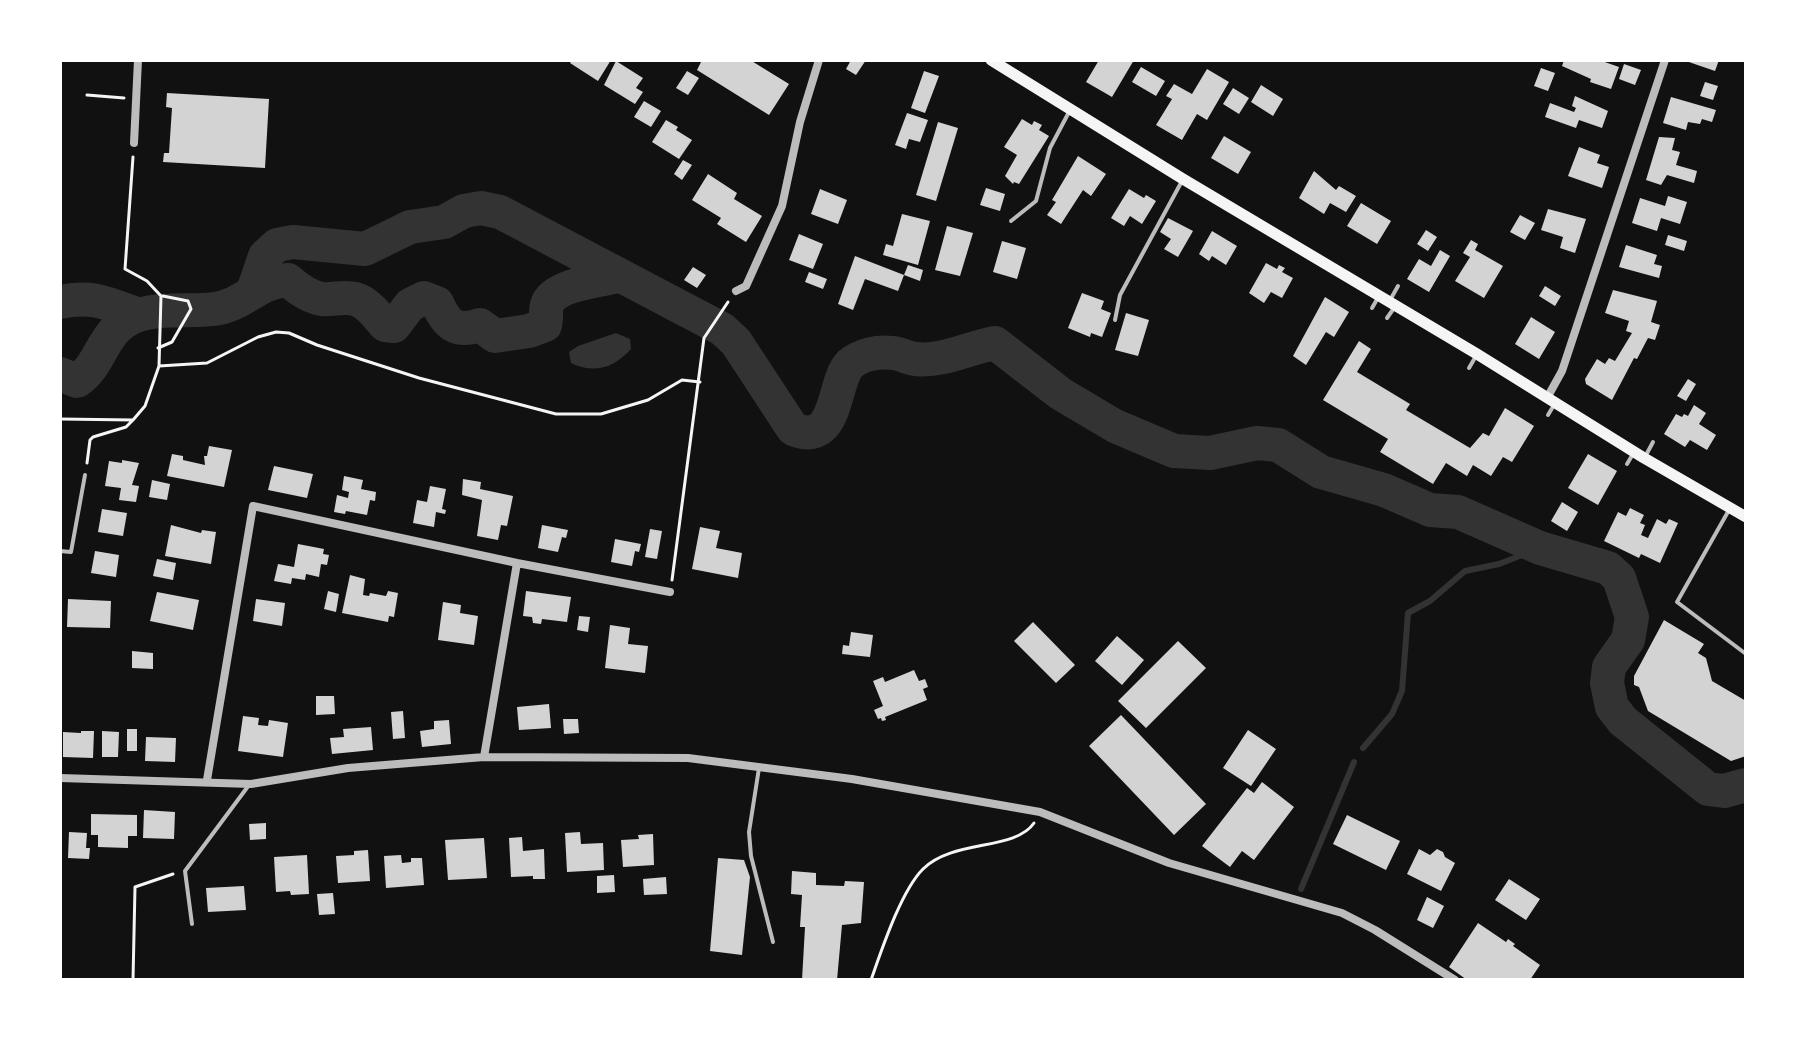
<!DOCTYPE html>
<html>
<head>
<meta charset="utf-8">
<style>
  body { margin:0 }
  #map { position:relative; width:1806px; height:1040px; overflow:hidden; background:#111; font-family:"DejaVu Sans",sans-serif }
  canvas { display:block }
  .frame { position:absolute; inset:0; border:62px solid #fff; pointer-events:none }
</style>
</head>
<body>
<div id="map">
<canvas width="1806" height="1040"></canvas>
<div class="frame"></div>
</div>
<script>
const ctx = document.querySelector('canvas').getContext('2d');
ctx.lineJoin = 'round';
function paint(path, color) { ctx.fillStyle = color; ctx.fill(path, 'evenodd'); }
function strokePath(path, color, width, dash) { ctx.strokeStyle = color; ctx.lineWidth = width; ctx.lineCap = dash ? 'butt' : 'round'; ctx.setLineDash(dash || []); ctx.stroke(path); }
const water = new Path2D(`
  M616,333L630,339L631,349C614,368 594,374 571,363L569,352L578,346Z`);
const stream = new Path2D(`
  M1363,748L1392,714L1402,691L1408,613L1430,601L1465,571L1499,564L1540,548
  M1301,889L1354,762`);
const river = new Path2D(`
  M253,291L265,256L277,245L293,242L365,249L410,227L444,222L464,211L481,208L500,212L722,329L736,342L793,429C839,448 832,382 850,364C860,355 878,351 892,353C900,353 907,358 916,359C943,362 968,348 995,343L1061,394L1115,426L1174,451L1210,453L1257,443L1278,445L1321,472L1384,490L1430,510L1458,512L1540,548L1608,568L1619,578L1632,617L1628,640L1609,667L1607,683L1612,707L1623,721L1708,789L1724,791L1746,785
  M60,302C91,295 107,303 136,314
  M60,374L77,381C98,367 100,344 118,327C142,304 183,313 214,309C245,305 256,282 288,280C297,288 310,297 322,299C333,300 344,296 355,299C367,302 377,315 385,325L394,326L410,305L424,298L437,303C447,325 456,333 480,325L495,336L529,331L545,325C547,318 545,312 547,305C552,285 601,280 619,276`);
const building = new Path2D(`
  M572,60H611L598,81L570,63Z
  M702,60H750L789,84L769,115L697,70Z
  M851,60H866L856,75L846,69Z
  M1099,60H1134L1112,97L1086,82Z
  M1564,60H1599L1619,67L1611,89L1590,82L1591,79L1562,66Z
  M1683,60H1719L1715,71Z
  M616,61L643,78L636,88L643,92L635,104L604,85Z
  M1624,64L1641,70L1635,85L1619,79Z
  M1141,67L1165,81L1156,96L1132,82Z
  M1541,68L1555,73L1548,91L1534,86Z
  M1207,69L1229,82L1207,120L1197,114L1182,140L1156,125L1172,99L1166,96L1174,84L1192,94Z
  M687,71L699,78L688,95L676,88Z
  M924,71L939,76L925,113L911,108Z
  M1705,82L1718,86L1713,100L1700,96Z
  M1261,85L1283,99L1273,116L1251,102Z
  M1233,88L1249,98L1239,114L1223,104Z
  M167,93L269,99L265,168L163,162L164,153H169L172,108L166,107Z
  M1575,96L1608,111L1602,128L1579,120L1576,128L1545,117L1550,103L1574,112L1576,108L1572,106Z
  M1671,97L1716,110L1712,122L1702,119L1700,124L1688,122L1686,130L1663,123Z
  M644,101L661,111L651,127L634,117Z
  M907,113L928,120L920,142L909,139L906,149L895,145Z
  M1022,119L1032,125L1034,121L1042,125L1039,130L1049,136L1019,184L1014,182L1013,184L1005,176L1017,155L1004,147Z
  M666,120L678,127L676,130L692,140L679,159L652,142Z
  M938,122L958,128L936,201L916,195Z
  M1224,136L1251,152L1238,174L1211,158Z
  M1659,137L1675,138L1672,150L1680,152L1676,165L1697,171L1694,183L1667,175L1661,185L1646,180Z
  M1579,147L1600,155L1597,163L1609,167L1602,188L1568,176Z
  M1078,156L1106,174L1091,196L1083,190L1061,224L1047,215L1056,202L1052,200Z
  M683,160L692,165L682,180L674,174Z
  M1314,171L1336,190L1339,186L1356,196L1346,212L1330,203L1324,214L1299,198Z
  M708,174L737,193L734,199L762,216L746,242L717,224L721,218L692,200Z
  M986,188L1005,194L1000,211L980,205Z
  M820,189L847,200L838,224L811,214Z
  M1129,189L1144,198L1146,195L1156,201L1142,224L1130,216L1124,226L1111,218Z
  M1668,196L1687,202L1680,224L1661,218L1657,231L1632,223L1640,198L1665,206Z
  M1361,203L1391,221L1377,244L1347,226Z
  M1548,209L1586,219L1575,253L1560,248L1563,237L1541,230Z
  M902,214L930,221L918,265L883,255L886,244L893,246Z
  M1520,215L1535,223L1525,240L1510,232Z
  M1168,218L1193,231L1178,257L1164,249L1171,239L1160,232Z
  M947,226L973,233L960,276L935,270Z
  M1426,230L1437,237L1428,251L1417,244Z
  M1212,231L1237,246L1226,265L1212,256L1209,261L1199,254Z
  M799,234L823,244L813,269L789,260Z
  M1668,235L1687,241L1684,251L1665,245Z
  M1471,240L1478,244L1475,250L1503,266L1484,298L1455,281L1470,257L1463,253Z
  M1002,241L1026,248L1017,279L993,272Z
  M1626,245L1657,255L1654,264L1662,266L1659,278L1619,267Z
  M1440,250L1450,256L1429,292L1407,279L1419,259L1431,266Z
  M855,256L904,275L908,265L923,270L920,281L904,275L898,291L865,279L853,310L838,304Z
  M1266,263L1277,269L1279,265L1285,268L1282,272L1293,278L1282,298L1271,292L1264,303L1249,293Z
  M693,267L706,275L697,288L684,280Z
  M809,272L827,279L823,289L805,282Z
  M1545,286L1561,296L1555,306L1539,296Z
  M1613,290L1657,301L1651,322L1660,325L1655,340L1648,338L1637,359L1634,358L1612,400L1586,384L1585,379L1597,359L1605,364L1609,358L1615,361L1632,333L1626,331L1629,321L1605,313Z
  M1082,293L1104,301L1101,309L1111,313L1102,337L1091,333L1090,337L1068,328Z
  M1325,297L1349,312L1334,337L1326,332L1306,365L1293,356Z
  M1126,313L1149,320L1138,356L1115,350Z
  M1531,317L1555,332L1539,359L1515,344Z
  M1359,341L1371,349L1357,372L1410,404L1406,410L1470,448L1483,433L1489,436L1505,408L1534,426L1512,462L1503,457L1491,476L1473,465L1467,476L1446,463L1433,484L1380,452L1388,439L1323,400Z
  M1688,379L1696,384L1686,401L1677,396Z
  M1694,405L1706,413L1699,424L1716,435L1707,450L1690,440L1685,447L1664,434L1676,414L1682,417L1684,414L1688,416Z
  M209,446L232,450L224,487L167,476L172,454L183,456V460L205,465L204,456H207Z
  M1588,454L1617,471L1598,505L1568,488Z
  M122,460L139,463L132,485L139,486L136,502L119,500L121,488L105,486L109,461L122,463Z
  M274,466L313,474L307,498L268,490Z
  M344,476L363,480L361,489L376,492L375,501L370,500L367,515L346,511L345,514L334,512L337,495L348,498L349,492L342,490Z
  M463,479L481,482L480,489L513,496L507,526L501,525L498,540L477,536L482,500L462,495Z
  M152,480L170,484L167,500L149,497Z
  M430,486L446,489L442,509L446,510L445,514L436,512L434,527L413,523L417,500L427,502Z
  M1562,502L1578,512L1567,531L1551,521Z
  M1630,508L1644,515L1640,523L1645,525L1641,535L1648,538L1657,519L1666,524L1669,519L1678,523L1660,563L1641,554L1639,558L1604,541L1618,512L1626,516Z
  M102,509L127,513L123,536L98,532Z
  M171,525L201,533L202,530L216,532L211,564L165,556Z
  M542,525L568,530L566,538L562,537L558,552L538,548Z
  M700,527L720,531L716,548L742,553L738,578L692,569Z
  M650,529L662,531L657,559L645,557Z
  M615,539L641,544L639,552L635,551L632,566L611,562Z
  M298,544L324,549L323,554L329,555L327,565L321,564L319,577L306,574L305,580L292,578L291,584L274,581L278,564L294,567Z
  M95,551L119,555L116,577L91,573Z
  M157,559L176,563L173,580L153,576Z
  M350,575L365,579L363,595L369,596L370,593L386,596L388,591L398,593L394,617L389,616L388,622L342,613Z
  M328,591L339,594L336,612L324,609Z
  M526,591L571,597L567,622L542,619L541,624L533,623L532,617L523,616Z
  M157,592L199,600L193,630L150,621Z
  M68,599L111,601L110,628L67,627Z
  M256,599L285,603L282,626L253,621Z
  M443,602L461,605L460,613L478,616L474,645L438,640Z
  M579,616L590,617L588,632L577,630Z
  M1664,620L1704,644L1698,653L1706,658L1712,681L1746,701V756L1731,761L1648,711L1639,687L1634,685V676Z
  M1033,622L1075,665L1056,683L1014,641Z
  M610,625L630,628L628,644L648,646L645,673L605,668Z
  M851,632L873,635L870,657L842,654L843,645L849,646Z
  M1117,636L1144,660L1122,685L1095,661Z
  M1178,641L1206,668L1146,728L1118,701Z
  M132,651L153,653V669L132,668Z
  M914,670L919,681L925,679L928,687L923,689L927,700L885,717L886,720L882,721L881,718L878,719L874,710L883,706L873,681L883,677L885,682Z
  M316,696H334L335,714L316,715Z
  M549,704L551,728L519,730L517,707Z
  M403,711L405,738L393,739L391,712Z
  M1121,715L1206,804L1174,835L1089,746Z
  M243,716L259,718L258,725L268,726L269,720L288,723L283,757L238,751Z
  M563,719H578L579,733L564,734Z
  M449,720L451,744L422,747L420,731L434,729V721Z
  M371,727L373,750L332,754L330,738L344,737L343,729Z
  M127,729H137V751H127Z
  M1248,730L1276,749L1251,786L1223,768Z
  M81,731H94L93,758L63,757V732L81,733Z
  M102,731L119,732L118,757H102Z
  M146,737L176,738L175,762L145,761Z
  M1262,782L1294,807L1254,860L1242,851L1230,867L1202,846L1247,788L1254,793Z
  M144,810L175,812L174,839L143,838Z
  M91,814L137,815V836H128V848L98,847V835H91Z
  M1347,815L1400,841L1386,870L1333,844Z
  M266,823V839L250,840L249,824Z
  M69,832L87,833L86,848H90L89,859L68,858Z
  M580,832L581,844L603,843L604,870L567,872L565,833Z
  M653,834L654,865L623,867L621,840L639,839L638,835Z
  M522,837L523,851L544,849L545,879H533V876L511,877L509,838Z
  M484,838L487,878L448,880L445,840Z
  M1419,849L1430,855L1437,849L1443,852L1445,857L1455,863L1441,891L1407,874Z
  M368,850L370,881L338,883L336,856L354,855V851Z
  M307,855L309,894L291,895L290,891L276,892L274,857Z
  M401,855L402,863L411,862V858H422L424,885L386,888L384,856Z
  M718,858L744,860L750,877L742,955L710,951Z
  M792,871L816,873V885L844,886L845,881L864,882L861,923L842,925L837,980H802L805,927H800L802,895L791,894Z
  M614,875L615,892L597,893V876Z
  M666,877L667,894L644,895L643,879Z
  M1509,879L1540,899L1526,920L1495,900Z
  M244,886L246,910L208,912L206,888Z
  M333,893L335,914L319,915L317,894Z
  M1427,897L1444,906L1433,928L1417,920Z
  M1478,923L1506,942L1508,939L1515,944L1513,946L1540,965L1530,980H1467L1449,967Z`);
const path = new Path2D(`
  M87,95L124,98
  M133,157L125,269L147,281L161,296L159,366
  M158,348L172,342L191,309L188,301L163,296
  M60,419L133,420L145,406L159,366L207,363L258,337L276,332L289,333L317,345L419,378L556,414H601L648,400L682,380L700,382
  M87,463L90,440L93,437L126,427L133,420
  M672,580L704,338L728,302
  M133,980L135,887L173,874
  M871,980C882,949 901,891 923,869C953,839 1015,851 1034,823`);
const service = new Path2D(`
  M1011,221L1036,201L1050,148L1069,112
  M1389,302L1398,286
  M1372,308L1379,296
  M1387,318L1394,308
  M1115,320L1120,295L1182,181
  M1469,368L1476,356
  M1548,415L1554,405
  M1645,457L1653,442
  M1627,464L1633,454
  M1729,510L1677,602L1746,654
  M60,551L71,552L85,475
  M759,768L749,832L751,856L773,942
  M192,924L185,871L249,785`);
const minor = new Path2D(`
  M134,143L138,60
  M736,291L746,286L782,206L800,122L819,60
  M1547,398L1562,371L1665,60
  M484,757L517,563
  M60,778L251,784L348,768L484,757L688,758L852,779L1040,812L1169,863L1342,913L1375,930L1455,980
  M207,780L253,506L517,563L670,592`);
const secondary = new Path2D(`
  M991,60L1183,179L1477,354L1644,458L1746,517`);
paint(water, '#333');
strokePath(stream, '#333', 6);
strokePath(river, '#333', 34);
paint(building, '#d3d3d3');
strokePath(path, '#f5f5f5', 3);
strokePath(service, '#bcbcbc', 4);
strokePath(minor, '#bcbcbc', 8);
strokePath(secondary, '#f5f5f5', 11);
</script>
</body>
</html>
